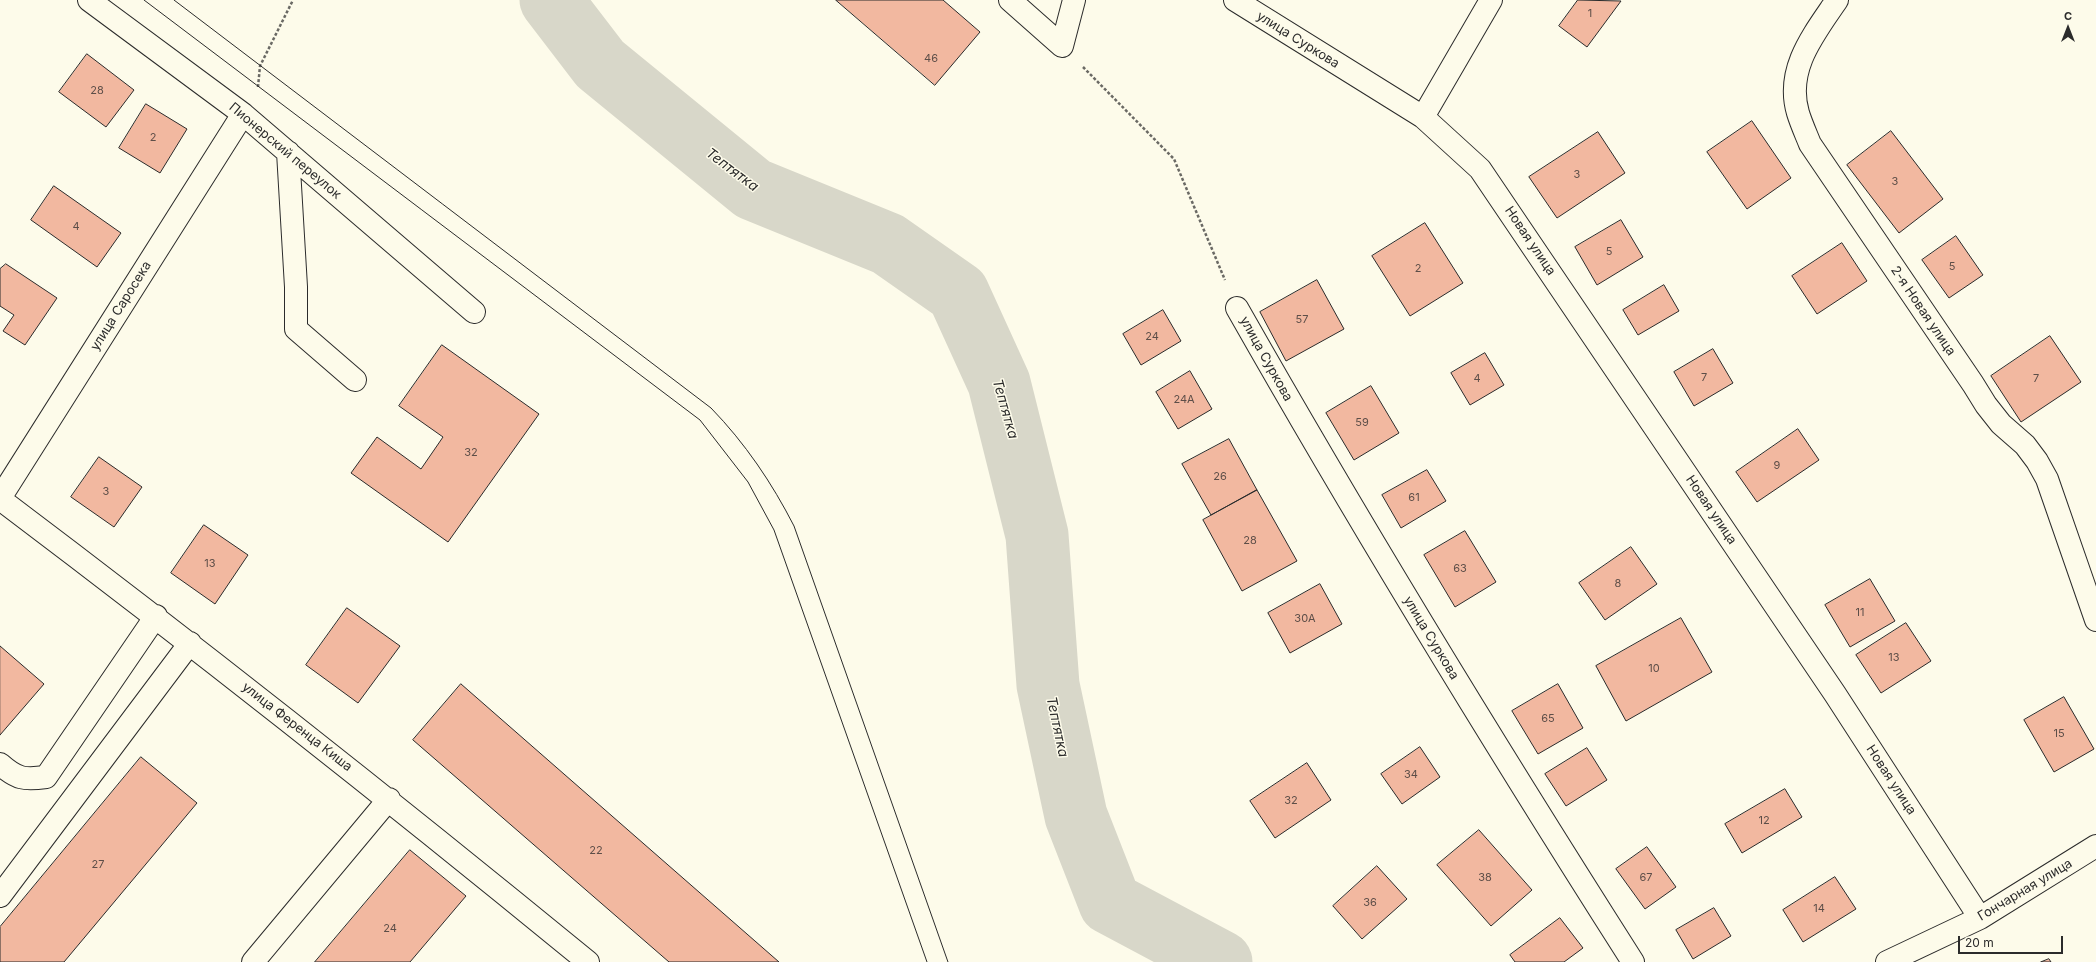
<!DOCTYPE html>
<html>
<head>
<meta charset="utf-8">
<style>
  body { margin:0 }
  #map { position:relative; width:2096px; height:962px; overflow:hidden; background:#fdfbea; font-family:Inter,sans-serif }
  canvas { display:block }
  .north { position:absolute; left:2048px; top:8px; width:40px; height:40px; -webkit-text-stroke:3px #fdfbea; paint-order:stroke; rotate:0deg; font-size:11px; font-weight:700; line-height:16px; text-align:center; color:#2b2b2b }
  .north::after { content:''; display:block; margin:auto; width:14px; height:18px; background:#2b2b2b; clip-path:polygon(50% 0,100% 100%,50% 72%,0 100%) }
  .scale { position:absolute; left:1958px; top:936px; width:105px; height:18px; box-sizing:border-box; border:2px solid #2b2b2b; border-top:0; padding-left:5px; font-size:12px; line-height:14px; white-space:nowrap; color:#2b2b2b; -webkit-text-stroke:3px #fdfbea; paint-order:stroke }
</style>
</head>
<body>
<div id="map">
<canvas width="2096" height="962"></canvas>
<div class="north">С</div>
<div class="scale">20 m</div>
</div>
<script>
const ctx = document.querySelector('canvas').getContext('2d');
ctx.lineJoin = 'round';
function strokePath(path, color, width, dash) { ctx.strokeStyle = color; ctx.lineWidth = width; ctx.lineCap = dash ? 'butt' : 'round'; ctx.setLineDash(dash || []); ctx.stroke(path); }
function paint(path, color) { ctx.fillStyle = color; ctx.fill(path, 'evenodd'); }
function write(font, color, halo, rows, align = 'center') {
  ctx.font = font + ' Inter,sans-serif'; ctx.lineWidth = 3; ctx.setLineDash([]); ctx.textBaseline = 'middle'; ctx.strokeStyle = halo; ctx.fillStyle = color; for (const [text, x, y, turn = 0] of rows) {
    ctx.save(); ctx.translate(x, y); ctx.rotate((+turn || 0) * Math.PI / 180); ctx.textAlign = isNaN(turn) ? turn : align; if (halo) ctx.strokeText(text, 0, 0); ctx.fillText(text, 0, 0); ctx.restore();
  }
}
const river = new Path2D(`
  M551,0L600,64L753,189L888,244L958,293L999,383L1037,535L1048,685L1076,816L1110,903L1221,962`);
const building = new Path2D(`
  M836,0H943L980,32L935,85Z
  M1578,0L1621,1L1587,47L1559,26Z
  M87,54L134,90L106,127L59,92Z
  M146,104L187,129L160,173L119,148Z
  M1752,121L1791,178L1747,209L1707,152Z
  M1891,131L1943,199L1899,233L1847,165Z
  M1598,132L1625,173L1557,218L1529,177Z
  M54,186L121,233L97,267L31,220Z
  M1621,220L1643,257L1597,285L1575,247Z
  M1425,223L1463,283L1410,316L1372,256Z
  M1956,236L1983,275L1949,298L1922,260Z
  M1842,243L1867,281L1817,314L1792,276Z
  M6,264L57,298L25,345L3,331L14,315L0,306V269Z
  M1317,280L1344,329L1286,361L1260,312Z
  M1664,285L1679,311L1638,335L1623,310Z
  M1163,310L1181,341L1141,365L1123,334Z
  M2050,336L2081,382L2021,422L1991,376Z
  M442,345L539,414L448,542L351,473L377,437L421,469L443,437L399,406Z
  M1713,349L1733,383L1694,406L1674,372Z
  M1485,353L1504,385L1470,405L1451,373Z
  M1190,371L1212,409L1178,429L1156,392Z
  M1371,386L1399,433L1354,460L1326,413Z
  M1798,429L1819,460L1757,502L1736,472Z
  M1229,439L1257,490L1211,515L1182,464Z
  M99,457L142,487L114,527L71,497Z
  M1427,470L1446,501L1401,528L1382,495Z
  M1257,490L1297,561L1242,591L1203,520Z
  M204,525L248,555L215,604L171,573Z
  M1465,531L1496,582L1455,607L1424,555Z
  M1631,547L1657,584L1605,620L1579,583Z
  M1870,579L1895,621L1850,647L1825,605Z
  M1320,584L1342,624L1290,653L1268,613Z
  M347,608L400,646L358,703L306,665Z
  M1681,618L1712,672L1626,721L1596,666Z
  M1906,623L1931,661L1881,693L1856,655Z
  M0,646L44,684L0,735Z
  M461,684L779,962H669L413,740Z
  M1558,684L1583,728L1538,754L1512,711Z
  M2064,697L2094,749L2054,772L2024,720Z
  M1420,747L1440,777L1402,804L1381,774Z
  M1587,748L1607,780L1566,806L1545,774Z
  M141,757L197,803L64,962H0V927Z
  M1307,763L1331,800L1275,838L1250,801Z
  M1785,789L1802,817L1742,853L1725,824Z
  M1479,830L1532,890L1491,926L1437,865Z
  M1647,847L1676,887L1645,909L1616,869Z
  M410,850L466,896L410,962H315Z
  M1377,866L1407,899L1362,939L1333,906Z
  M1835,877L1856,909L1803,942L1783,910Z
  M1714,908L1731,936L1693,959L1676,930Z
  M1560,918L1583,948L1564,962H1515L1510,955Z
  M2049,959L2051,962H2041Z`);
const path = new Path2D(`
  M1083,67L1174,159L1225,280
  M258,87L260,66L293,0`);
const minor = new Path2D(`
  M89,0L243,114L474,312
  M1010,0L1062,46L1074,0
  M1235,0L1423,117L1480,169L1835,694L1980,918
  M1837,0C1814,34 1785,69 1798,113C1801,123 1806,134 1810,144L1973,384L1986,405L2001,424L2025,445L2037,461L2047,479L2096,620
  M1423,117L1491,0
  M288,152L296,287V329L355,380
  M1237,308C1363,530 1496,747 1633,962
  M0,498L243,114
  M0,499C199,649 395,804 588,962
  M0,764C17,779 24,780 46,777L156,616
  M0,896L190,643
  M253,962L389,799
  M1887,962L1980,918L2096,846`);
const tram = new Path2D(`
  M144,0L700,420L748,482L774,530L927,962
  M174,0L711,408C745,443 772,483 794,526L948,962`);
const numberNames = [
  ["1",1590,14],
  ["46",931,59],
  ["28",97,91],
  ["2",153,138],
  ["3",1577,175],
  ["3",1895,182],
  ["4",76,227],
  ["5",1609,252],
  ["5",1952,267],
  ["2",1418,269],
  ["57",1302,320],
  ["24",1152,337],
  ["7",1704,378],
  ["4",1477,379],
  ["7",2036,379],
  ["24А",1184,400],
  ["59",1362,423],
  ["32",471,453],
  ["9",1777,466],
  ["26",1220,477],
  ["3",106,492],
  ["61",1414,498],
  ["28",1250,541],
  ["13",210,564],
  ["63",1460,569],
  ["8",1618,584],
  ["11",1860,613],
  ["30А",1305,619],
  ["13",1894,658],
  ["10",1654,669],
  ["65",1548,719],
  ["15",2059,734],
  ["34",1411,775],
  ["32",1291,801],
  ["12",1764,821],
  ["22",596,851],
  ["27",98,865],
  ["38",1485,878],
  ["67",1646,878],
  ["36",1370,903],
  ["14",1819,909],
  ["24",390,929]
];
const streetNames = [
  ["улица Суркова",1298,40,32],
  ["Пионерский переулок",285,151,40],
  ["Новая улица",1530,241,56],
  ["улица Саросека",121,306,-58],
  ["2-я Новая улица",1923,311,56],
  ["улица Суркова",1266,359,61],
  ["Новая улица",1711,510,56],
  ["улица Суркова",1431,638,59],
  ["улица Ференца Киша",297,727,38],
  ["Новая улица",1891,780,57],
  ["Гончарная улица",2025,890,-31]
];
const waterNames = [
  ["Тептятка",732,170,37],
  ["Тептятка",1005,409,74],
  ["Тептятка",1057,727,78]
];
strokePath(river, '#d8d7c9', 63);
paint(building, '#f2b8a0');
strokePath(building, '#2b2b2b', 1);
strokePath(minor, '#2b2b2b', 24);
strokePath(path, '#6a6964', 2.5, [3, 2]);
strokePath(minor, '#fdfbea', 22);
strokePath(tram, '#2b2b2b', 1);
write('11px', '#5d4e48', null, numberNames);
write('13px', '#2b2b2b', '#fdfbea', streetNames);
write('italic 14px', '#2b2b2b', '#fdfbea', waterNames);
</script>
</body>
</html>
